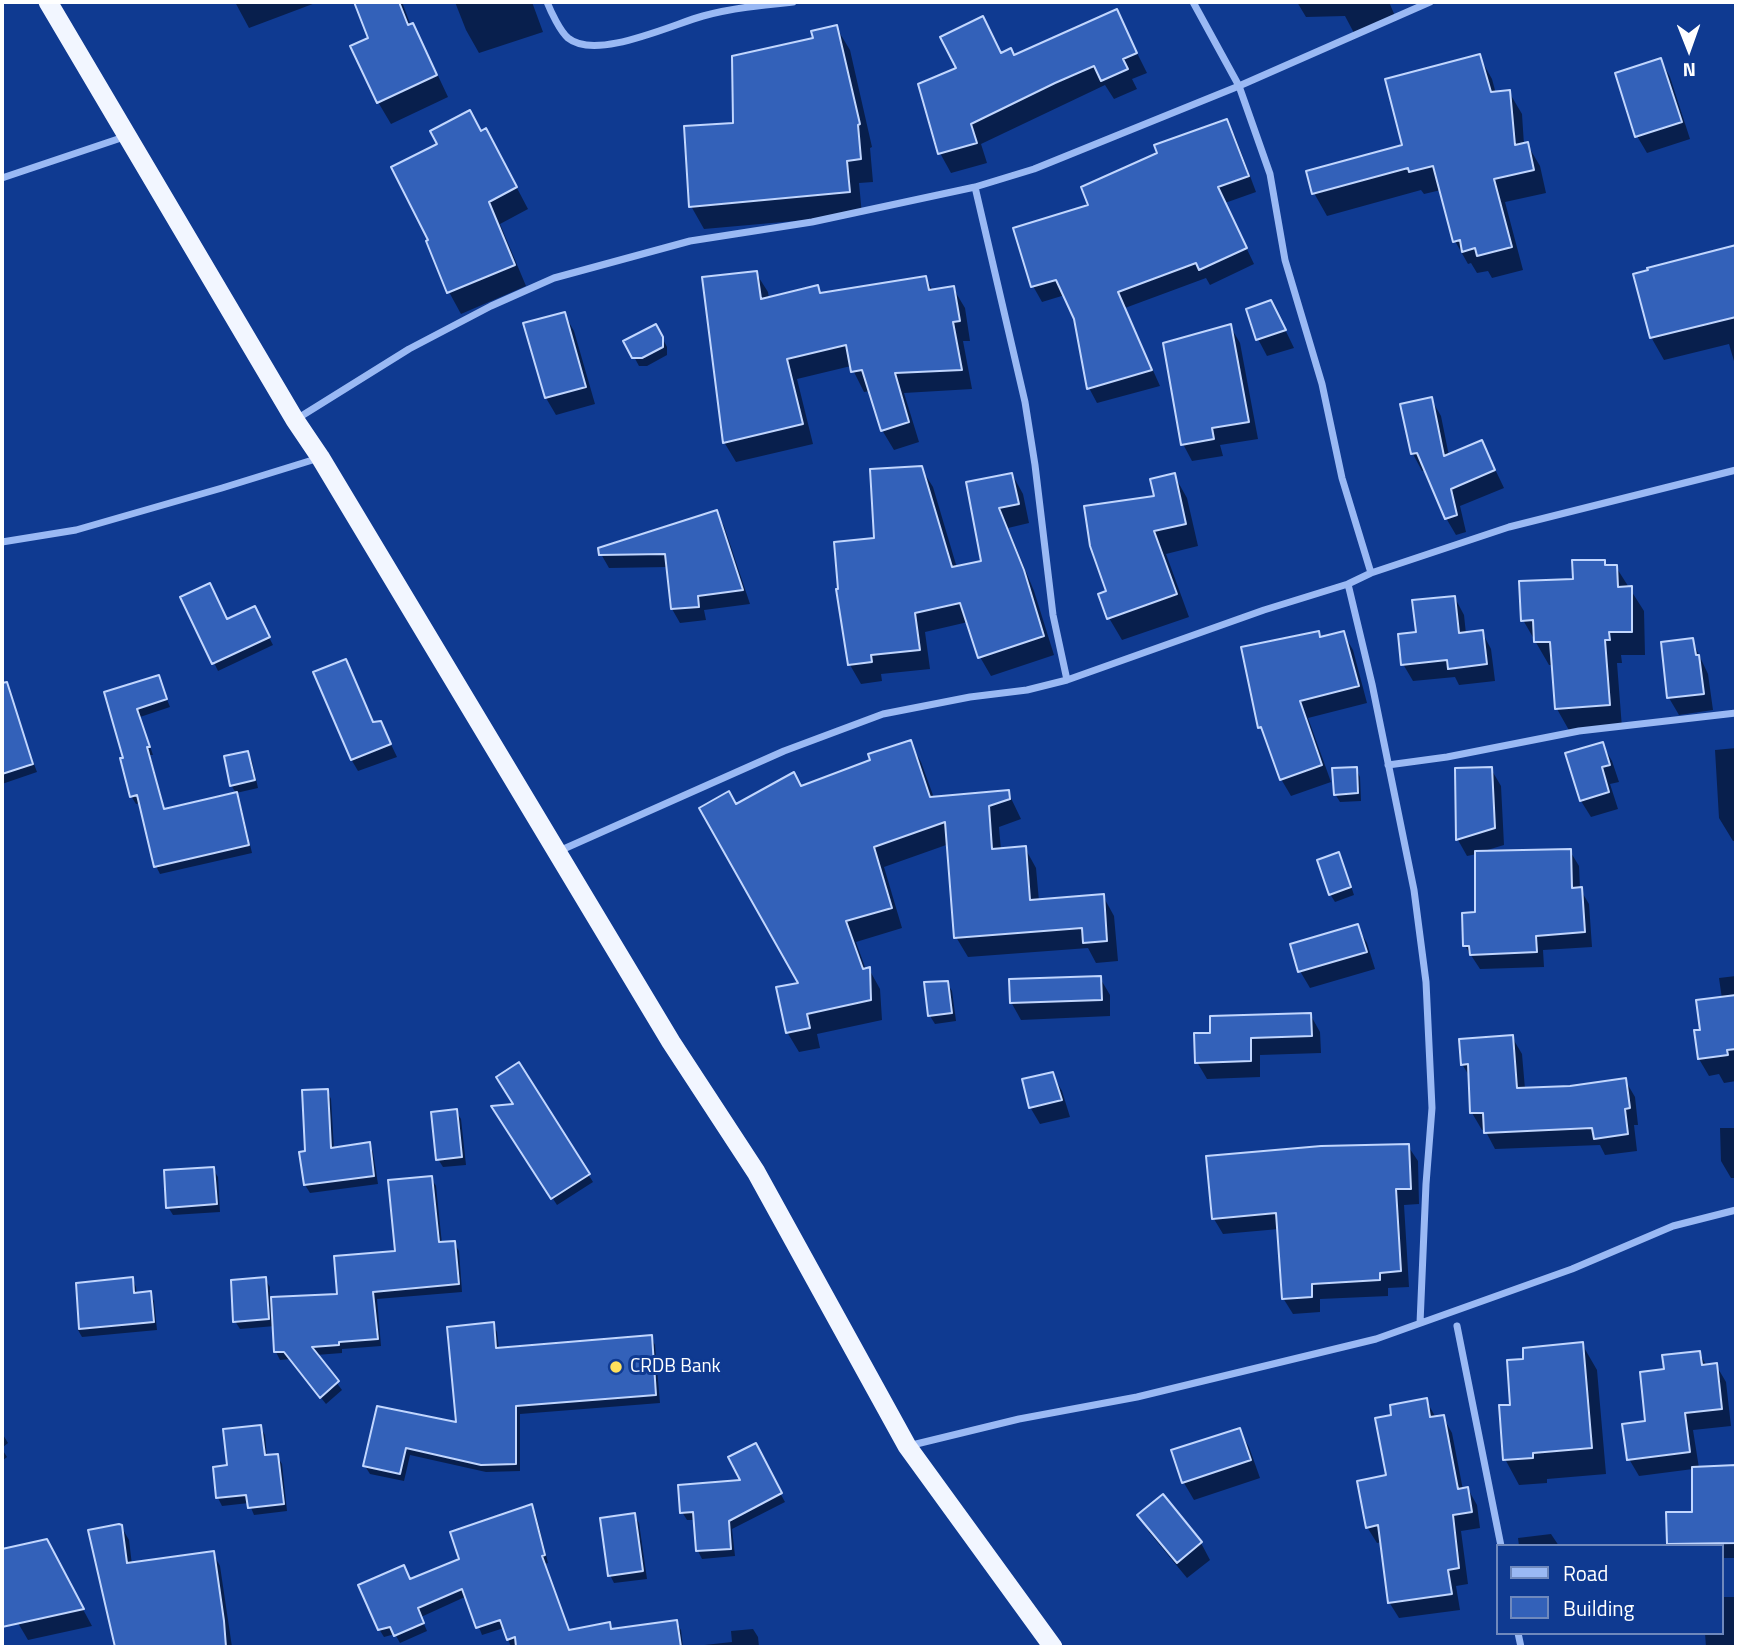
<!DOCTYPE html>
<html>
<head>
<meta charset="utf-8">
<style>
  body { margin:0 }
  #map { position:relative; width:1738px; height:1649px; overflow:hidden; background:#0f3a91; font-family:"Titillium Web",sans-serif }
  canvas { display:block }
  .frame { position:absolute; inset:0; border:4px solid #fff; pointer-events:none }
  .legend { position:absolute; left:1496px; top:1544px; width:228px; height:91px; box-sizing:border-box; background:#0f3a91; border:2px solid #6f89bd; margin:0; padding:9px 12px; list-style:none; font-size:21px; color:#fff }
  .legend li { display:flex; align-items:center; gap:14px; height:35px }
  .legend b { width:35px; border:2px solid #6f89bd }
  .north { position:absolute; left:1654px; top:14px; width:70px; height:70px; -webkit-text-stroke:5px #0f3a91; paint-order:stroke; rotate:179deg; font-size:19px; font-weight:700; line-height:28px; text-align:center; color:#fff }
  .north::after { content:''; display:block; margin:auto; width:24px; height:32px; background:#fff; clip-path:polygon(50% 0,100% 100%,50% 72%,0 100%) }
</style>
</head>
<body>
<div id="map">
<canvas width="1738" height="1649"></canvas>
<div class="frame"></div>
<ul class="legend">
<li><b style="height:9px;background:#9ab9f4"></b>Road</li>
<li><b style="height:19px;background:#3361b9"></b>Building</li>
</ul>
<div class="north">N</div>
</div>
<script>
const ctx = document.querySelector('canvas').getContext('2d');
ctx.lineJoin = 'round';
function paint(path, color) { ctx.fillStyle = color; ctx.fill(path, 'evenodd'); }
function strokePath(path, color, width, dash) { ctx.strokeStyle = color; ctx.lineWidth = width; ctx.lineCap = dash ? 'butt' : 'round'; ctx.setLineDash(dash || []); ctx.stroke(path); }
function write(font, color, halo, rows, align = 'center') {
  ctx.font = font + ' "Titillium Web",sans-serif'; ctx.lineWidth = 6; ctx.setLineDash([]); ctx.textBaseline = 'middle'; ctx.strokeStyle = halo; ctx.fillStyle = color; for (const [text, x, y, turn = 0] of rows) {
    ctx.save(); ctx.translate(x, y); ctx.rotate((+turn || 0) * Math.PI / 180); ctx.textAlign = isNaN(turn) ? turn : align; if (halo) ctx.strokeText(text, 0, 0); ctx.fillText(text, 0, 0); ctx.restore();
  }
}
const shadow = new Path2D(`
  M235,2H318L249,28Z
  M355,2H402L411,26L425,48L448,97L391,124L378,102L370,38Z
  M455,2H532L543,32L479,53L466,30Z
  M1297,2H1389L1395,16L1354,33L1345,16L1306,17Z
  M1116,11L1147,73L1132,79L1137,89L1114,99L1105,85L981,144L987,163L951,173L940,153L958,69L1002,55L1014,57Z
  M836,27L850,50L872,147L870,148L873,182L859,183L862,215L704,229L691,206L735,124L815,39Z
  M1479,56L1492,79L1496,94L1509,92L1522,114L1524,145L1527,144L1540,166L1546,193L1505,202L1523,270L1492,278L1488,271L1477,273L1471,263L1468,264L1455,241L1441,190L1424,194L1421,190L1327,216L1314,193L1404,147Z
  M1661,60L1670,77L1690,139L1647,153L1637,136Z
  M1226,121L1235,136L1256,192L1225,203L1254,264L1210,285L1206,278L1125,308L1160,386L1097,403L1089,388L1075,319L1065,295L1042,302L1033,286L1091,206L1160,154Z
  M481,133L498,152L528,209L500,224L526,286L461,314L449,292L428,242Z
  M1726,249L1736,266V368L1729,344L1664,360L1651,337Z
  M756,273L768,292L769,299L817,287L821,295L925,277L933,291L953,288L965,308L970,341H963L972,389L904,393L919,442L894,450L882,430L870,391L864,392L851,366L797,379L813,444L736,462L724,442Z
  M564,314L574,331L595,404L556,415L546,398L525,325Z
  M1280,319L1294,348L1267,356L1258,339Z
  M656,326L667,347V355L647,366H639L626,342Z
  M1230,326L1240,343L1258,439L1220,445L1223,456L1192,461L1183,444Z
  M1431,399L1441,416L1449,456L1482,442L1504,488L1460,506L1466,532L1456,535L1446,518L1426,470L1422,471L1413,454Z
  M921,468L933,487L957,568L983,562L968,483L1012,474L1023,494L1029,523L1008,528L1034,591L1054,655L991,676L980,657L968,622L925,632L930,669L881,674L882,681L861,684L850,665L876,540Z
  M1174,475L1187,498L1198,546L1166,554L1189,617L1122,640L1109,618L1108,592L1156,497Z
  M716,512L724,526L750,604L704,610L706,620L680,623L672,609L668,567L609,568L601,554Z
  M1734,542H1736V568Z
  M1604,562L1607,567H1616L1644,611L1645,655H1621L1622,663H1617L1622,728L1570,732L1557,709L1553,665H1549L1523,620Z
  M183,598L227,621L258,616L273,645L218,671Z
  M1455,598L1464,615L1466,634L1482,632L1491,649L1495,681L1459,685L1455,677L1413,681L1403,664L1417,634Z
  M1318,633L1321,638L1343,633L1353,650L1367,703L1308,718L1331,782L1291,796L1281,779L1268,741L1260,727Z
  M1692,640L1708,674L1713,710L1679,715L1669,698L1663,643Z
  M346,662L374,724L386,734L397,757L358,771L351,759Z
  M158,677L170,707L140,717L153,755H150L165,811L236,794L240,802L252,853L160,874L156,866L140,803L136,804L131,796L125,759L106,693Z
  M20,727L37,772L2,784V733Z
  M910,742L921,762L934,798L1008,792L1021,819L999,827L1001,850L1025,848L1036,868L1039,901L1103,896L1114,916L1118,961L1096,963L1088,948L968,957L956,937L949,844L884,867L902,928L856,942L866,970L869,969L880,989L882,1020L817,1034L820,1048L799,1052L787,1032L800,984L736,806L801,788L872,761Z
  M1602,744L1612,761L1619,782L1610,784L1618,809L1591,817L1581,801Z
  M1736,748V841H1733L1719,818L1715,750Z
  M248,753L252,761L258,788L236,793L231,785Z
  M1356,769L1360,777L1361,801L1340,802L1335,794Z
  M1491,769L1501,786L1504,845L1484,851H1570L1579,866L1580,889L1589,904L1592,947L1543,950L1544,967L1480,969L1465,946L1476,914L1477,854L1467,856L1458,840L1457,770Z
  M1343,862L1354,895L1335,902L1330,894Z
  M1357,926L1367,943L1375,969L1310,988L1300,971Z
  M1736,976V1081L1724,1083L1719,1074L1709,1076L1699,1059L1702,1031L1722,999L1719,978Z
  M1100,978L1110,995V1016L1021,1020L1011,1002Z
  M947,983L952,991L956,1021L935,1024L930,1016Z
  M1310,1014L1320,1032L1321,1053L1260,1055V1077L1207,1079L1197,1062L1212,1035Z
  M1512,1037L1522,1054L1525,1089L1570,1087L1625,1080L1635,1097L1638,1125H1634L1637,1151L1605,1155L1600,1145L1495,1149L1485,1130H1482L1472,1113L1471,1079L1462,1064Z
  M519,1064L593,1182L557,1205L498,1114L516,1105Z
  M1052,1074L1062,1091L1070,1117L1040,1124L1030,1107Z
  M327,1091L331,1099L334,1149L369,1144L373,1152L378,1184L310,1193L305,1185L307,1153Z
  M456,1111L461,1119L466,1165L443,1167L438,1159Z
  M1720,1128H1736V1178H1731L1721,1161Z
  M1408,1146L1418,1161L1419,1204L1404,1205L1409,1287L1388,1288V1296L1320,1299V1312L1293,1314L1283,1298L1279,1229L1223,1234L1214,1219Z
  M213,1169L218,1177L220,1212L173,1215L168,1207Z
  M431,1178L436,1186L442,1244L454,1243L459,1251L462,1292L377,1299L381,1346L342,1349V1353L316,1355L342,1390L326,1404L290,1359L280,1360L276,1352L275,1326L240,1329L235,1321L265,1279L270,1287V1299L339,1295L397,1253Z
  M132,1279L136,1287L137,1295L150,1293L154,1301L157,1330L82,1337L78,1330Z
  M493,1324L497,1332L499,1349L651,1337L655,1345L660,1403L520,1414V1471L486,1472L410,1455L404,1481L370,1474L365,1466L458,1424Z
  M1582,1344L1597,1370L1606,1474L1547,1479V1483L1519,1485L1505,1459L1512,1406L1525,1361Z
  M1699,1353L1707,1366L1716,1365L1726,1382L1731,1426L1693,1430L1699,1468L1736,1467V1558H1722V1546H1670L1669,1543L1694,1513L1693,1469L1639,1476L1629,1459L1647,1423L1666,1370Z
  M1426,1400L1436,1418L1443,1417L1452,1433L1463,1490L1468,1489L1477,1505L1480,1528L1461,1531L1468,1584L1456,1586L1460,1610L1399,1618L1389,1602L1382,1542L1377,1543L1367,1527L1388,1477L1393,1416Z
  M260,1427L265,1435L267,1457L277,1456L282,1464L287,1511L254,1515L249,1503L222,1506L218,1498L228,1467Z
  M1239,1430L1249,1447L1260,1478L1194,1500L1184,1483L1174,1452Z
  M2,1433L8,1443L2,1448Z
  M755,1446L785,1502L732,1529L735,1556L702,1559L698,1551L695,1520H687L682,1512L743,1482Z
  M2,1449L7,1457L2,1461Z
  M531,1506L536,1514L548,1563L545,1564L569,1632L609,1624L613,1631L676,1622L681,1630L683,1647H511L504,1628L482,1635L467,1596L421,1617L427,1631L400,1643L395,1634L384,1637L379,1629L410,1581L462,1560Z
  M634,1515L639,1523L647,1579L614,1583L610,1575Z
  M1139,1515L1201,1543L1210,1560L1187,1578L1149,1532Z
  M121,1526L129,1540L132,1565L213,1553L220,1566L232,1647H120L114,1636Z
  M1551,1534L1559,1546H1519L1518,1538Z
  M46,1541L92,1626L28,1640L18,1623L2,1550Z
  M1722,1597H1736V1647H1706L1705,1633H1722Z
  M753,1629L758,1637L759,1647H686L732,1642L731,1631Z`);
const building = new Path2D(`
  M354,2H399L408,25L413,23L437,75L377,103L350,46L368,38Z
  M1117,9L1137,53L1123,59L1128,69L1101,81L1094,66L1055,83L971,124L977,143L938,154L918,84L956,68L940,37L983,16L1001,53L1011,48L1014,55Z
  M837,25L860,124L858,125L861,159L847,161L850,192L689,207L684,126L733,123L732,56L813,38L811,31Z
  M1480,54L1491,92L1510,90L1515,145L1528,142L1534,170L1494,179L1512,247L1477,256L1475,248L1462,252L1460,240L1453,242L1433,166L1409,172L1408,168L1312,194L1306,171L1402,145L1385,79Z
  M1661,58L1682,122L1635,137L1615,73Z
  M470,110L481,131L486,128L517,187L489,202L515,265L447,293L426,241L428,240L391,167L437,144L430,131Z
  M1227,119L1249,176L1218,187L1247,248L1199,270L1196,263L1118,292L1152,370L1087,389L1074,319L1056,280L1031,287L1013,228L1088,205L1081,187L1157,153L1154,145Z
  M1736,245V317L1650,338L1633,274L1648,270L1647,268Z
  M757,271L761,299L818,285L820,293L926,276L929,290L954,286L960,321L953,322L962,370L895,373L909,422L881,431L862,370L851,372L846,345L787,359L803,424L723,443L702,277Z
  M1271,300L1286,330L1256,340L1246,309Z
  M565,312L586,387L545,398L523,323Z
  M656,324L663,337V347L642,358H632L623,341Z
  M1231,324L1249,422L1212,428L1214,439L1181,445L1163,343Z
  M1432,397L1444,456L1482,440L1495,470L1451,489L1457,515L1445,519L1417,453L1411,454L1400,404Z
  M922,466L952,567L981,561L966,482L1012,473L1019,504L999,508L1024,570L1044,636L978,658L960,603L915,613L920,650L871,655L872,662L848,665L836,589H838L834,542L874,538L870,469Z
  M1175,473L1186,524L1154,531L1177,594L1107,619L1098,594L1106,591L1090,546L1084,506L1154,496L1150,479Z
  M717,510L743,590L698,596L699,607L671,609L665,554L599,555L598,548Z
  M1572,560H1605V565H1617L1618,587L1632,586V632H1609L1610,640H1605L1610,705L1555,709L1550,642H1534L1533,620L1521,621L1519,581L1573,579Z
  M210,583L227,619L255,606L270,637L212,664L180,597Z
  M1455,596L1459,633L1483,630L1487,664L1448,669L1447,660L1401,665L1398,634L1416,632L1412,600Z
  M1319,631L1320,637L1344,631L1359,686L1300,701L1322,765L1280,780L1261,727L1258,728L1241,647Z
  M1693,638L1696,655H1699L1704,694L1667,698L1661,642Z
  M346,659L373,722L381,721L391,744L351,760L313,672Z
  M159,675L167,699L137,709L150,747H147L164,809L237,792L249,845L154,867L137,795L130,797L120,758H123L104,692Z
  M7,682L33,764L2,774V683Z
  M911,740L930,797L1009,790L1010,799L989,806L992,849L1026,846L1030,900L1104,894L1107,941L1083,943L1082,928L954,938L945,822L874,847L892,908L846,921L863,969L870,967L871,1000L807,1014L810,1028L786,1033L776,987L798,983L699,808L729,791L736,804L794,772L801,786L870,760L868,754Z
  M1603,742L1610,765L1602,767L1609,792L1580,801L1565,753Z
  M248,751L255,780L230,786L224,756Z
  M1357,767L1358,793L1334,795L1332,768Z
  M1492,767L1495,828L1456,840L1455,768Z
  M1571,849L1572,888L1582,887L1585,932L1536,936L1537,952L1470,955L1469,946H1463L1462,913L1475,912V851Z
  M1339,852L1351,887L1329,895L1317,860Z
  M1358,924L1367,952L1298,972L1290,944Z
  M1101,976L1102,1000L1010,1003L1009,979Z
  M948,981L952,1013L928,1016L924,982Z
  M1736,995V1049L1727,1050L1728,1055L1698,1059L1694,1030H1700L1696,1000Z
  M1311,1013L1312,1036L1251,1038V1061L1195,1063L1194,1033H1210V1016Z
  M1513,1035L1517,1088L1570,1086L1626,1078L1630,1108L1625,1109L1628,1134L1594,1139L1592,1128L1484,1133L1483,1113H1470L1468,1064L1461,1065L1459,1039Z
  M519,1062L590,1174L551,1199L491,1106L513,1104L496,1077Z
  M1053,1072L1062,1100L1029,1108L1022,1079Z
  M328,1089L331,1148L370,1142L374,1176L304,1185L299,1152L305,1151L302,1090Z
  M457,1109L462,1157L436,1160L431,1112Z
  M1409,1144L1411,1189H1396L1401,1271L1380,1273V1280L1312,1284V1297L1282,1299L1276,1213L1212,1219L1206,1156L1321,1146Z
  M214,1167L217,1204L166,1208L164,1170Z
  M432,1176L439,1242L455,1241L459,1284L373,1292L378,1339L339,1342V1345L312,1347L339,1381L320,1398L284,1352H274L271,1297L337,1294L334,1256L395,1251L388,1180Z
  M133,1277L134,1293L151,1291L154,1322L79,1329L76,1283Z
  M266,1277L269,1319L233,1322L231,1280Z
  M494,1322L496,1348L652,1335L656,1395L516,1406V1464L481,1465L406,1448L400,1474L363,1466L377,1406L456,1422L447,1327Z
  M1583,1342L1592,1448L1533,1453V1458L1503,1460L1499,1405H1510L1507,1360L1523,1359V1348Z
  M1700,1351L1702,1365L1717,1363L1722,1409L1685,1413L1690,1452L1627,1460L1622,1424L1645,1421L1640,1372L1664,1369L1662,1355Z
  M1427,1398L1430,1417L1444,1415L1458,1489L1468,1487L1472,1512L1453,1515L1459,1568L1448,1570L1452,1594L1388,1603L1378,1525L1366,1528L1357,1481L1386,1475L1375,1418L1391,1415L1390,1405Z
  M261,1425L265,1455L278,1454L284,1504L248,1508L246,1495L216,1498L213,1467L227,1465L223,1429Z
  M1240,1428L1251,1460L1182,1483L1171,1450Z
  M756,1443L782,1493L729,1521L731,1549L696,1551L693,1512L680,1513L678,1485L740,1480L728,1457Z
  M1736,1465V1543L1667,1544L1666,1512H1692V1467Z
  M1163,1494L1202,1542L1177,1563L1137,1515Z
  M532,1504L545,1555L542,1556L569,1630L610,1622L611,1629L677,1620L681,1647H516L515,1637L507,1640L500,1620L476,1628L462,1589L418,1608L424,1623L394,1636L390,1627L378,1630L358,1585L404,1565L410,1579L459,1559L450,1532Z
  M635,1513L643,1571L608,1576L600,1518Z
  M119,1524L122,1525L127,1563L214,1551L224,1621L226,1647H115L88,1530Z
  M47,1539L84,1609L2,1627V1549Z`);
const minor = new Path2D(`
  M547,2C551,12 560,31 568,38C596,61 673,24 703,16C732,8 763,5 793,2
  M1193,2L1239,86L1270,174L1285,260L1322,384L1342,478L1371,573
  M2,178L124,137
  M975,187L1025,402L1035,465L1053,615L1067,680
  M295,420L409,349L491,306L554,278L690,241L812,222L975,187L1034,169L1239,86L1430,2
  M2,542L76,530L222,488L319,458
  M1348,584L1372,684L1414,890L1426,982L1432,1108L1426,1184L1420,1323
  M1388,765L1447,757L1579,731L1736,713
  M559,851L784,751L883,714L970,697L1027,690L1067,680L1264,610L1348,584L1371,573L1509,527L1736,470
  M1457,1326L1501,1546
  M908,1446L1019,1419L1137,1397L1376,1339L1572,1269L1673,1226L1736,1210
  M1518,1633L1521,1647`);
const trunk = new Path2D(`
  M48,2L295,420L320,457L671,1042L756,1172L907,1446L1053,1647`);
const markers = [
  [616,1367,7,"#ffe15c"]
];
const poiNames = [
  ["CRDB Bank",630,1367]
];
paint(shadow, '#0007');
paint(building, '#3361b9');
strokePath(building, '#c1d6fe', 2);
strokePath(minor, '#9ab9f4', 7);
strokePath(trunk, '#f2f6ff', 19);
for (const [x, y, r, color] of markers) { const dot = new Path2D(); dot.arc(x, y, r, 0, 2 * Math.PI); ctx.fillStyle = color; ctx.fill(dot); strokePath(dot, '#0f3a91', 2.5); }
write('19px', '#fff', '#0f3a91', poiNames, 'left');
</script>
</body>
</html>
